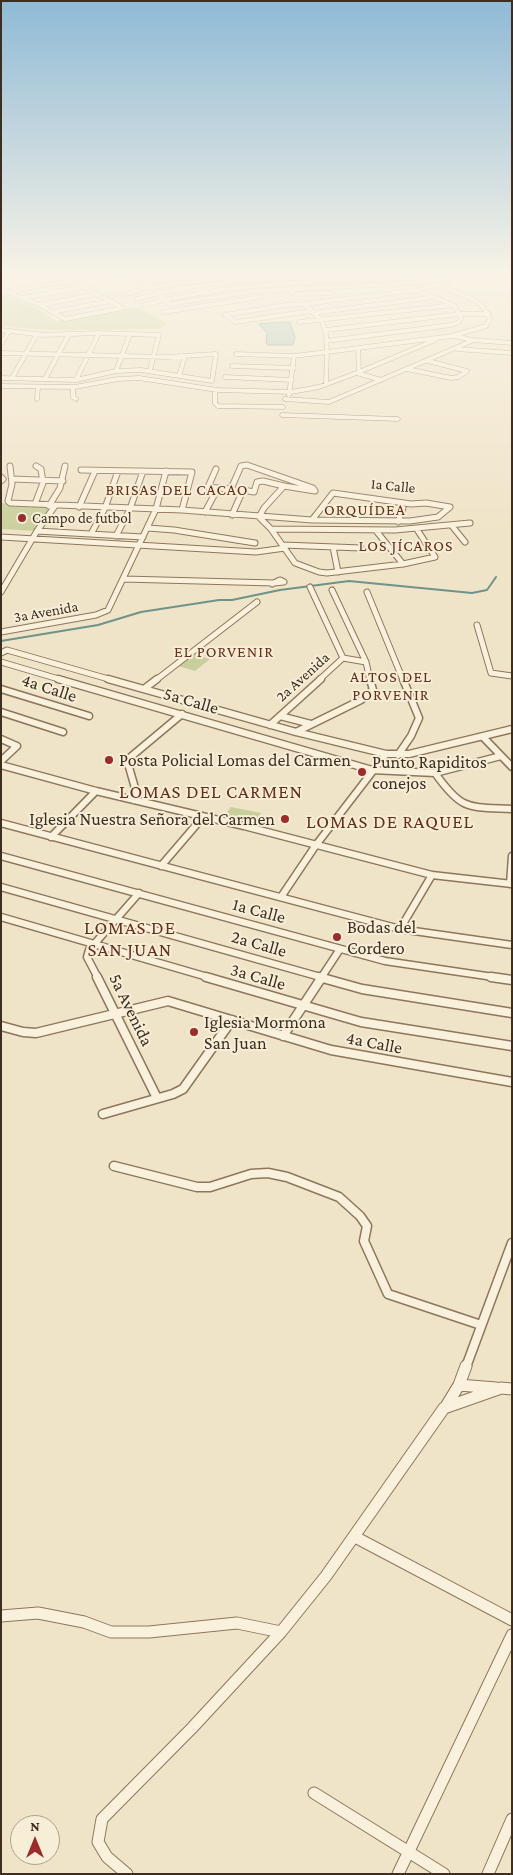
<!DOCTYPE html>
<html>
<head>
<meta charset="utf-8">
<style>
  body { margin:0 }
  #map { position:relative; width:513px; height:1875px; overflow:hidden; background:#f0e4c8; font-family:"Crimson Pro",serif }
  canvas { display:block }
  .frame { position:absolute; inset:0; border:2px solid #3d2e20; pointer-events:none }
  .north { position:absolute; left:10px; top:1815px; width:50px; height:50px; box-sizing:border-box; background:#f7eed8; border:1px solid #ada18e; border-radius:50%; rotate:0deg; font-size:14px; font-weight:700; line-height:20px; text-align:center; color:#3d2e20 }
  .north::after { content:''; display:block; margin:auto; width:18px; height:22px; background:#9e2a2b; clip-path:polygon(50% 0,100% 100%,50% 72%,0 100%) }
</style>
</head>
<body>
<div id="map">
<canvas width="513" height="1875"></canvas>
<div class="frame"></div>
<div class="north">N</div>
</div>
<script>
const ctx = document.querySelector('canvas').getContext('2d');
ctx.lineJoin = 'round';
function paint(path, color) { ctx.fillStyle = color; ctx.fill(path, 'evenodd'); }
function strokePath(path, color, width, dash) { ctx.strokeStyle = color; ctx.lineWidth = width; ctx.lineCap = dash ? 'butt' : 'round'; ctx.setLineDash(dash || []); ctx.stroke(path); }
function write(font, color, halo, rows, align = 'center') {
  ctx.font = font + ' "Crimson Pro",serif'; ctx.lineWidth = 4; ctx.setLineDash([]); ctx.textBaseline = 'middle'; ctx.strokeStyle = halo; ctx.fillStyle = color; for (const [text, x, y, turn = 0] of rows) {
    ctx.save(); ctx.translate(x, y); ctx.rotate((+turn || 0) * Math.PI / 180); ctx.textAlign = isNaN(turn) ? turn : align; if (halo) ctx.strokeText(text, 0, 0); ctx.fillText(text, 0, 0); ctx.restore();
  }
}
const green = new Path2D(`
  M1,293L32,305L57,321L137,307L168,324L159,329L47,330L1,326Z
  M1,503L51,508L35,531L1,529Z
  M193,654L210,659L195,671L178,666Z
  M231,807L261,813L254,823L224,816Z`);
const water = new Path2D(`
  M281,322H290L295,337L293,345H268L266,343L267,333L259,324Z`);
const stream = new Path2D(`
  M1,641L98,625L141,612L219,600H232L280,590L349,581L472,593L487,590L496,577`);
const streetFar4 = new Path2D(`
  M1,276L28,277
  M63,276L123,308
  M140,276L169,304L256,291L417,283
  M166,276L176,286
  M100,279L117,276
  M145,282L192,276
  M111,283L149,276
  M1,285L18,288
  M436,285L457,276
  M436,285C455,293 483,297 490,319L486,326L452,336L327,352L326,334L322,321L305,304L415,290Z
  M28,287L72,281
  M32,287L9,293L40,305L65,319L123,308
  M288,289L295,294L331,293
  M126,294L151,287L237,276
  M23,298L84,287
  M137,299C203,279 274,279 342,276
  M305,304L286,305L225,315L236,322L311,311
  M40,305L97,294
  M144,305C231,282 320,281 410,278
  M52,312L111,301
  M164,312L261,297
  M313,313L434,297
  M299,322L454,305
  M1,330L44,335L99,333L159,335L150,370
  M326,330L459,314H489
  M455,336L472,340L512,343
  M326,341L451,325L459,322L461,318L454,305L415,290
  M1,344L9,331
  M457,349L512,353
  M1,353L166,357L216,354L212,381L141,370L116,371L76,380L1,378
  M236,354L294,356L327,352
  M232,366L294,368
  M407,369L451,378L458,377L467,371L428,361
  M116,371L130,334
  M359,372L435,340
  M357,373L381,380
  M179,376L185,356
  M225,377L292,380
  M12,378L37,334
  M45,379L69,334
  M76,380L99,333
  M326,384L327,352
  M1,386L75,387L118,379L139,378L217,390L291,392L319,387L359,372L358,348
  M73,387V397L76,399
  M215,390V403L218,406L283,407
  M289,395L294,356
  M37,399L38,387
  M285,399L329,402L474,340
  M282,415L398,419`);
const streetFar3 = new Path2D(`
  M10,466L12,484L8,501L10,503L182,510L312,520
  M81,470L192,472L182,510
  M1,477L3,479L1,481
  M13,479L63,481
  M218,488L231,489L241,466L247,465L313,488L315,491L284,486
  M333,493L411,504L426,503L450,507L438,517L410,521L312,520Z
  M35,504L43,483L41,469L36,466
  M49,506L60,488L65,466
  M79,507L95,471
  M205,512L218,488L208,487L216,469
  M232,515L243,490L254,492L257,482L263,481L284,486L264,508L259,517L271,529L295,563L319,572L327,573L403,564L435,557L418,531
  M398,522L403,508
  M452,526L465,542
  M148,528L174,530L255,543
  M271,529L395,530L470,523
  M37,531L143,537
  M377,532L403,564
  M91,534L105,508L118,471
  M116,536L130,509L143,471
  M1,537L256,552L285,548
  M283,545L361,548
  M333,547L338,572
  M124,579L274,583
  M280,580L284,582L274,583Z
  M272,584L274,583
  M310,587L343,658L319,680
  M332,590L366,662L370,680
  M1,592L37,531L55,506
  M367,592L403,680
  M477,625L491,673L512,676
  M1,632L96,615L108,610L156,509L166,471
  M1,653L7,650L112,680
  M343,658L366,662
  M1,662L62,680
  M156,680L257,602`);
const streetFar2 = new Path2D(`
  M58,679L372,770L435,773L501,756
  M108,679L296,732L386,754H409L512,729
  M1,689L89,716
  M144,689L157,679
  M1,712L63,732
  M280,716L311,724
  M270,725L321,679
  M296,732L361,700L373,690L370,679
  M483,737L512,767
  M1,739L17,746L1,761
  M398,755L411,736L419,718L403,679
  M1,765L96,791L244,826L432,875L512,884
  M435,773C462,811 468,807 512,809
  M133,800L137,795L127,760L182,714
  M1,823L400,929L512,945
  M51,837L96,791
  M1,856L385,961L500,978
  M161,866L203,817
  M510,884L512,856
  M1,887L324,978
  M281,897L316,845L386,754
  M1,917L211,978
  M400,929L432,875
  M98,978L87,957L89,950L139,893
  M321,978L340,949`);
const streetFar1 = new Path2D(`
  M97,977L157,1098
  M206,977L361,1022L512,1046
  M319,977L362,989L512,1013
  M491,977L512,980
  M1,1026L23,1032L36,1033L168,1001L331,1050L512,1082
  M283,1036L322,977
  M103,1114L173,1094L183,1089L232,1020
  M114,1166L197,1187H210L251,1174L268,1173L287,1177L339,1197L360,1216L367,1226L364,1241L388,1294L481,1325
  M466,1367L512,1243`);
const street = new Path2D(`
  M459,1385L496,1388
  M445,1408L459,1385L466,1366
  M355,1537L512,1620
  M1,1616L38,1613L84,1622L111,1632H149L237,1623L281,1632
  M314,1793L444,1874
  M127,1874L107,1857L98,1842L102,1819L192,1728L281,1632L326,1576L444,1408L501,1388L512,1389
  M398,1874L512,1635
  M488,1874L512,1819`);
const markers = [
  [22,518,5,"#9e2a2b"],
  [109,760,5,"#9e2a2b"],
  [362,772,5,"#9e2a2b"],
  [285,819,5,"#9e2a2b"],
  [337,937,5,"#9e2a2b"],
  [194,1032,5,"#9e2a2b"]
];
const farStreetnames = [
  ["1a Calle",393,486,6],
  ["3a Avenida",46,612,-10],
  ["2a Avenida",303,677,-42]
];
const farPoinames = [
  ["Campo de futbol",32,518]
];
const farNeighbourhoodnames = [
  ["BRISAS DEL CACAO",177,490],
  ["ORQUÍDEA",365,510],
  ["LOS JÍCAROS",406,546],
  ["EL PORVENIR",224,652],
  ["ALTOS DEL",391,677],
  ["PORVENIR",391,695]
];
const streetNames = [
  ["4a Calle",49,688,18],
  ["5a Calle",191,701,16],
  ["1a Calle",259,911,15],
  ["2a Calle",259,944,16],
  ["3a Calle",258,977,16],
  ["5a Avenida",131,1010,64],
  ["4a Calle",374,1043,11]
];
const poiNames = [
  ["Posta Policial Lomas del Carmen",119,760],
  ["Punto Rapiditos",372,762],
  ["conejos",372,783],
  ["Iglesia Nuestra Señora del Carmen",275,819,"right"],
  ["Bodas del",347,927],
  ["Cordero",347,948],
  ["Iglesia Mormona",204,1022],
  ["San Juan",204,1043]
];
const neighbourhoodNames = [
  ["LOMAS DEL CARMEN",211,792],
  ["LOMAS DE RAQUEL",390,822],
  ["LOMAS DE",130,928],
  ["SAN JUAN",130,950]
];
paint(green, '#c9cf9b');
paint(water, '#a9c4bc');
strokePath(water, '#6f938a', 1);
strokePath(stream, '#6f938a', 2);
strokePath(streetFar4, '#8d765c', 5);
strokePath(streetFar3, '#8d765c', 7);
strokePath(streetFar2, '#8d765c', 9);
strokePath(streetFar1, '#8d765c', 11);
strokePath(street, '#8d765c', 13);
strokePath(streetFar4, '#faf1dc', 4);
strokePath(streetFar3, '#faf1dc', 5);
strokePath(streetFar2, '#faf1dc', 6);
strokePath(streetFar1, '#faf1dc', 8);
strokePath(street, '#faf1dc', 11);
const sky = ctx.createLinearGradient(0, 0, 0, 538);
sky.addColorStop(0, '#8fbad6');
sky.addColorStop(0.51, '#f8f3e6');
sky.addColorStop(1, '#f8f3e600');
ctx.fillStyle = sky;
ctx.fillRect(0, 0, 513, 538);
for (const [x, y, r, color] of markers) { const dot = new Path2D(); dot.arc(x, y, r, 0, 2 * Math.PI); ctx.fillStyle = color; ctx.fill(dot); strokePath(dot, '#f7eed8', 2); }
write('15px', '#3d2e20', '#f7eed8', farStreetnames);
write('15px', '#3d2e20', '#f7eed8', farPoinames, 'left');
ctx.letterSpacing = '1px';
write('16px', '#6b2e1e', '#f7eed8', farNeighbourhoodnames);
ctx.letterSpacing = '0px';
write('18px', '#3d2e20', '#f7eed8', streetNames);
write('18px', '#3d2e20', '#f7eed8', poiNames, 'left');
ctx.letterSpacing = '1px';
write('19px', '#6b2e1e', '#f7eed8', neighbourhoodNames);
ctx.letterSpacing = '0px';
</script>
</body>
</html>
